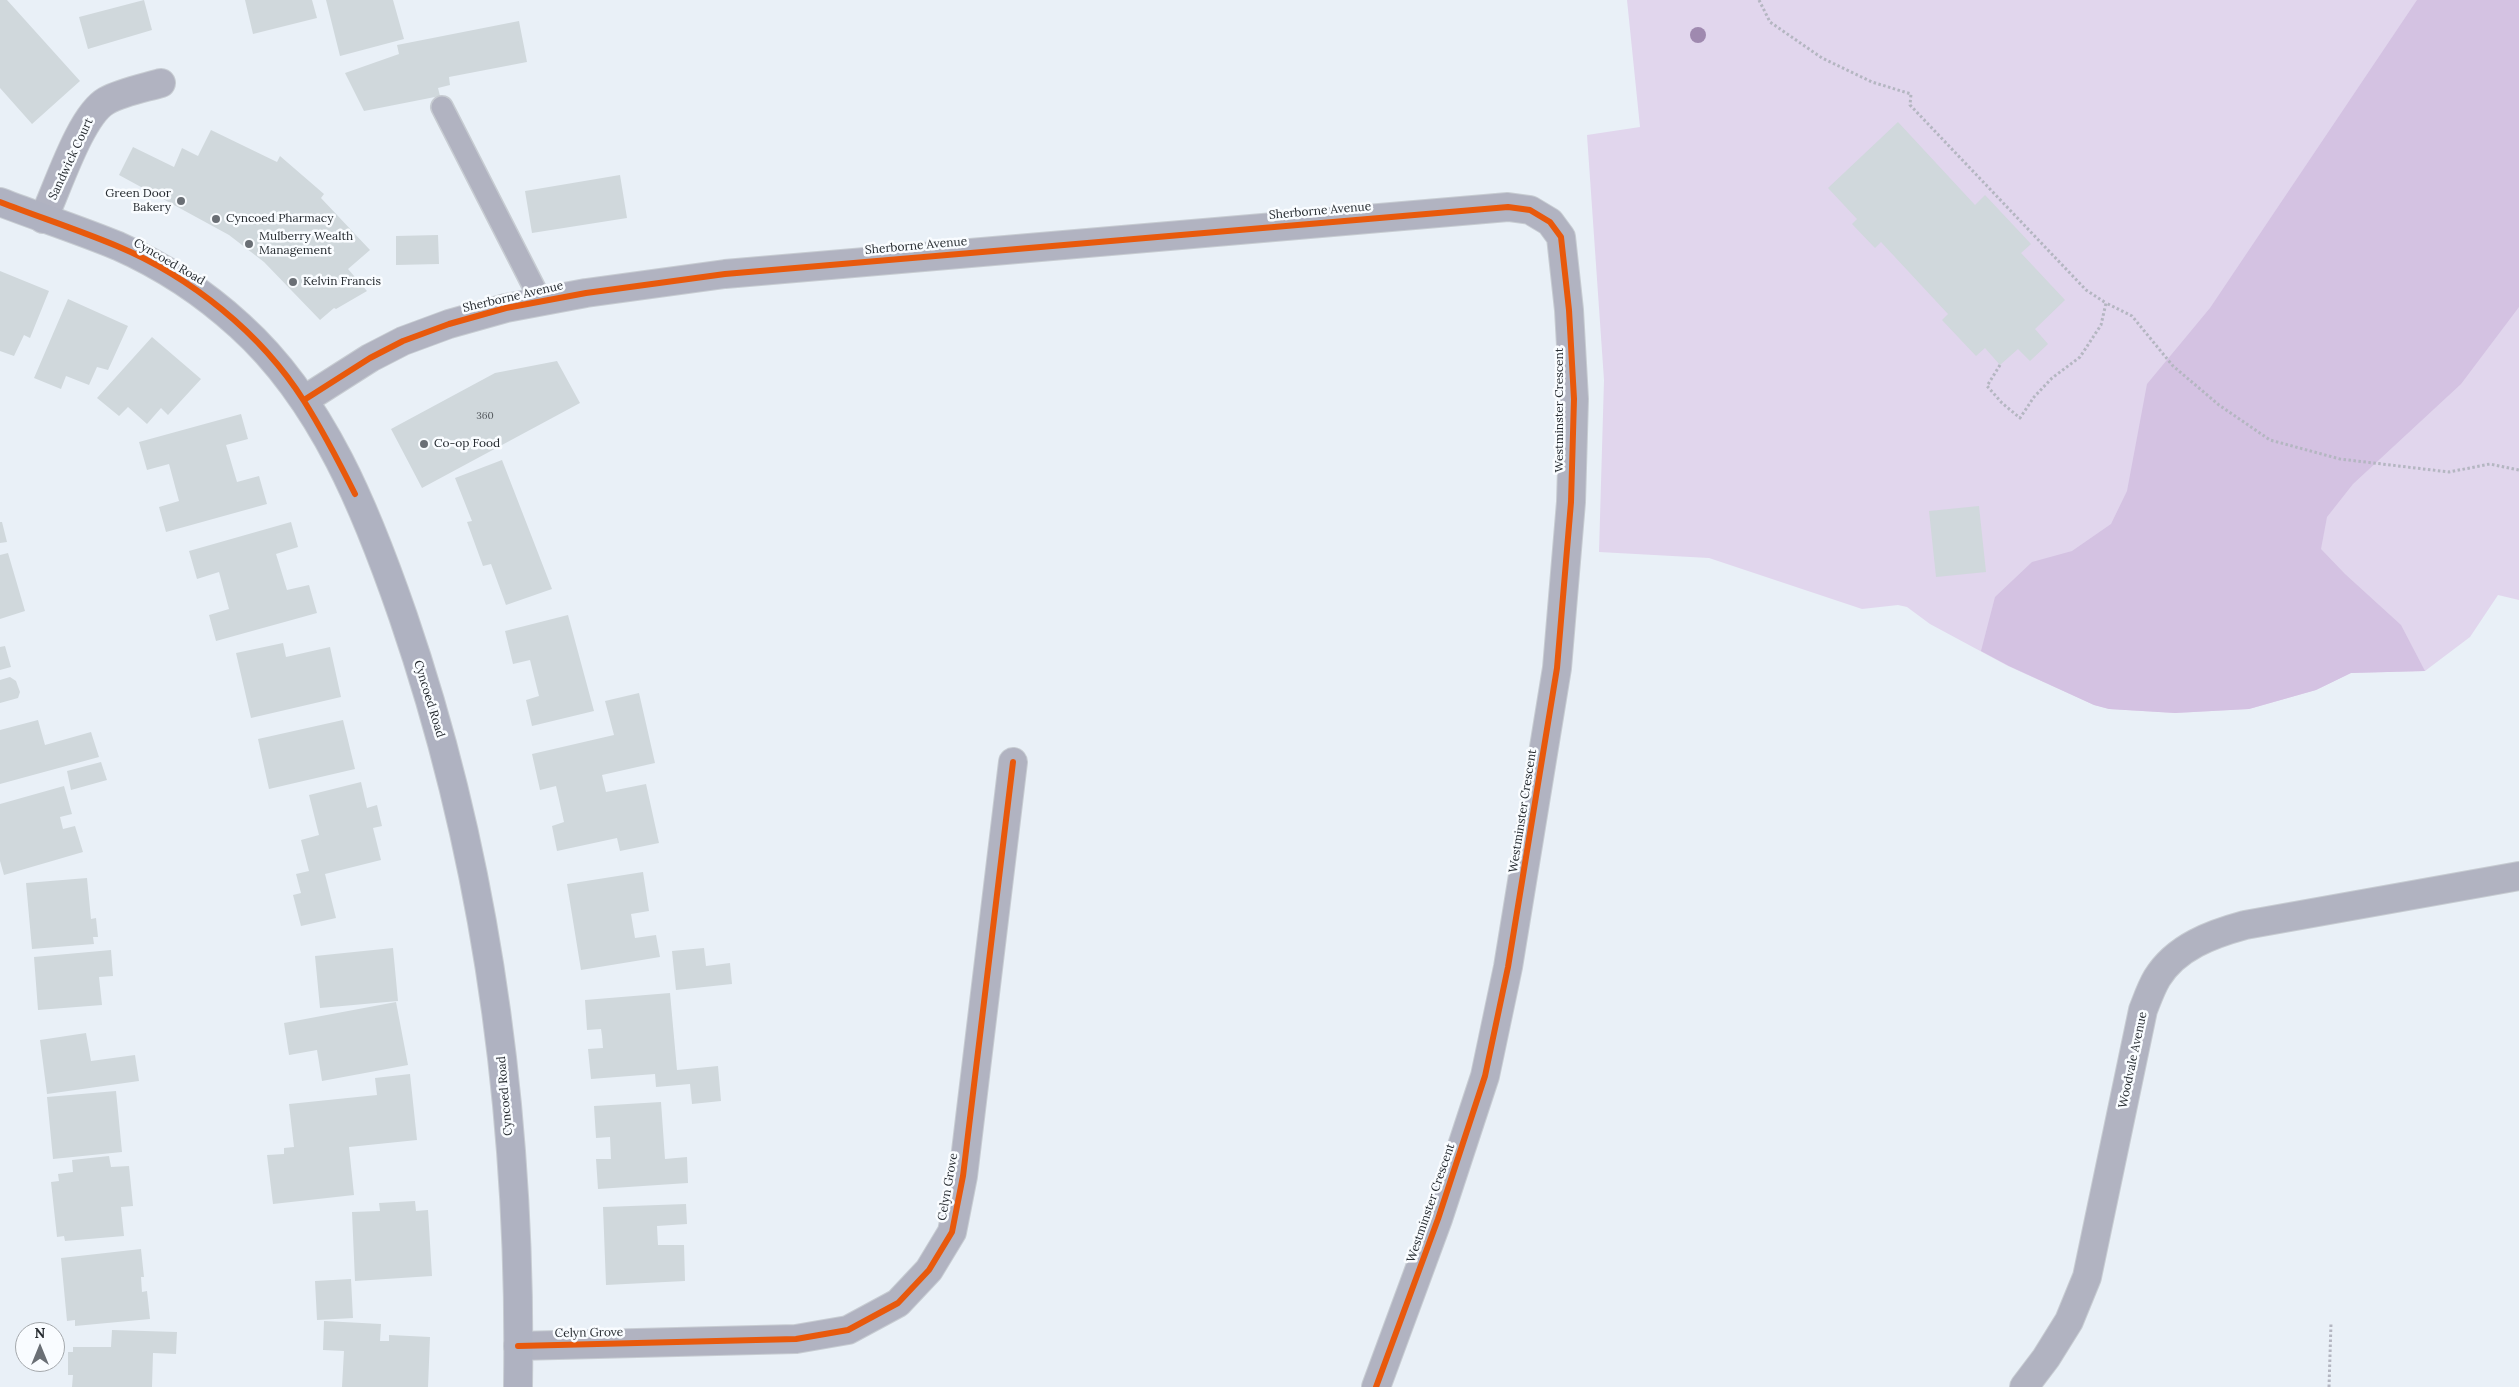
<!DOCTYPE html>
<style>
body{margin:0}
#map{position:relative;width:2519px;height:1387px;overflow:hidden;background:#e9f0f7;font-family:Lora,serif}
canvas{display:block}
.north{position:absolute;left:15px;top:1322px;width:50px;height:50px;box-sizing:border-box;background:#f9fcff;border:1px solid #a4a8ac;border-radius:50%;rotate:0deg;font-size:14px;font-weight:700;line-height:20px;text-align:center;color:#252a2f}
.north::after{content:'';display:block;margin:auto;width:18px;height:22px;background:#6a6f75;clip-path:polygon(50% 0,100% 100%,50% 72%,0 100%)}
</style>
<div id="map">
<canvas width="2519" height="1387"></canvas>
<div class="north">N</div>
</div>
<script>
const ctx = document.querySelector('canvas').getContext('2d');
ctx.lineJoin = 'round';
function paint(path, color) { ctx.fillStyle = color; ctx.fill(path, 'evenodd'); }
function trace(path, color, width, dash) { ctx.strokeStyle = color; ctx.lineWidth = width; ctx.lineCap = dash ? 'butt' : 'round'; ctx.setLineDash(dash || []); ctx.stroke(path); }
function drawText(font, color, halo, rows, align = 'center') {
  ctx.font = font + ' Lora,serif'; ctx.lineWidth = 5; ctx.setLineDash([]); ctx.textBaseline = 'middle'; ctx.strokeStyle = halo; ctx.fillStyle = color; for (const [text, x, y, turn = 0] of rows) {
    ctx.save(); ctx.translate(x, y); ctx.rotate((+turn || 0) * Math.PI / 180); ctx.textAlign = isNaN(turn) ? turn : align; if (halo) ctx.strokeText(text, 0, 0); ctx.fillText(text, 0, 0); ctx.restore();
  }
}
paint(new Path2D(`
 M1627,0H2519V600L2498,595L2470,637L2425,671L2351,673L2316,690L2249,709L2175,713L2109,709L2094,705L2008,666L1930,624L1907,607L1898,605L1862,609L1709,558L1599,552L1604,380L1587,135L1640,127Z`), '#e1d6ed');
paint(new Path2D(`
 M2417,0H2519V307L2461,384L2353,484L2327,517L2321,549L2345,574L2401,625L2425,671L2351,673L2316,690L2249,709L2175,713L2109,709L2094,705L2009,666L1981,651L1995,597L2032,562L2072,551L2111,524L2127,491L2147,384L2210,308Z`), '#d4c2e2');
paint(new Path2D(`
 M0,0H7L80,81L32,124L0,88Z
 M144,0L152,30L88,49L79,17Z
 M245,0H312L317,18L253,34Z
 M326,0H393L404,39L340,56Z
 M519,21L527,62L449,77L450,85L438,88L440,96L364,111L345,73L399,54L397,45Z
 M1898,122L1975,205L1985,195L2031,244L2021,253L2065,300L2035,329L2048,344L2030,361L2018,349L2000,365L1985,348L1976,356L1942,320L1948,314L1881,242L1875,248L1852,224L1857,219L1828,188Z
 M211,130L277,162L280,156L324,194L321,198L370,250L348,269L367,291L336,309L334,308L320,320L264,262L229,235L119,175L133,147L174,167L182,148L198,156Z
 M620,175L627,218L532,233L525,191Z
 M438,235L439,264L396,265V236Z
 M0,271L49,291L30,338L24,335L14,356L0,351Z
 M68,299L128,326L108,370L97,367L89,385L66,376L61,389L34,378Z
 M152,337L201,379L168,415L161,408L147,424L128,407L119,416L97,398Z
 M557,361L580,403L422,488L391,429L495,373Z
 M241,414L248,439L226,445L237,482L259,476L267,504L166,532L159,507L179,501L169,464L147,470L139,442Z
 M502,460L552,589L506,605L491,564L483,566L467,522L472,521L455,478Z
 M1979,506L1986,572L1936,577L1929,511Z
 M0,522H2L7,542L0,543Z
 M291,522L298,547L276,554L287,590L309,585L317,613L216,641L209,615L229,609L219,572L197,579L189,551Z
 M8,553L25,611L0,619V555Z
 M568,615L594,711L532,726L526,700L539,696L530,660L513,664L505,631Z
 M283,643L286,657L330,647L341,697L251,718L236,653Z
 M5,646L11,667L0,670V647Z
 M10,677L16,681L20,692L18,698L0,703V680Z
 M639,693L655,763L602,775L606,792L646,784L659,843L620,851L617,838L557,851L552,826L564,822L556,786L540,790L532,754L614,735L605,701Z
 M38,720L45,745L91,732L99,757L0,784V730Z
 M343,720L355,769L269,789L258,739Z
 M101,762L107,780L71,790L67,771Z
 M361,782L367,808L377,805L382,826L373,828L381,860L325,874L336,918L301,926L293,895L301,893L296,874L309,871L301,840L319,835L309,795Z
 M64,786L72,814L60,817L63,829L75,826L83,852L4,875L0,861V804Z
 M643,872L649,911L631,914L635,938L656,935L660,957L581,970L567,884Z
 M87,878L91,919L96,918L98,937H93L94,944L32,949L26,883Z
 M393,948L398,1001L320,1008L315,956Z
 M704,948L706,966L730,963L732,984L676,990L672,951Z
 M111,950L113,976L99,977L102,1005L38,1010L34,957Z
 M670,993L677,1070L718,1066L721,1101L692,1104L690,1084L656,1087L655,1074L591,1079L588,1049L603,1048L602,1036L601,1029L587,1030L585,1000Z
 M396,1002L408,1065L322,1081L317,1050L289,1055L284,1023Z
 M86,1033L91,1061L135,1055L139,1081L47,1094L40,1040Z
 M410,1074L417,1140L349,1147L354,1195L273,1204L267,1155L284,1154V1148L294,1147L289,1104L377,1095L375,1078Z
 M116,1091L122,1152L53,1159L47,1097Z
 M661,1102L665,1159L687,1157L688,1183L598,1189L596,1159H611L610,1137L596,1138L594,1106Z
 M109,1156L111,1167L129,1166L133,1206L121,1207L124,1236L65,1241L64,1236L57,1237L51,1182L59,1181L58,1174L73,1172L72,1160Z
 M415,1201L416,1211L428,1210L432,1276L355,1281L352,1212L380,1211L379,1203Z
 M686,1204L687,1224L657,1226L658,1245H684L685,1281L606,1285L603,1207Z
 M141,1249L144,1277H141L142,1292L147,1291L150,1319L75,1326V1320L67,1321L61,1258Z
 M351,1279L353,1318L317,1320L315,1281Z
 M324,1321L381,1324L380,1341H389V1335L430,1337L428,1387H342L344,1351L323,1350Z
 M112,1330L177,1332L176,1354L153,1353L152,1387H72L73,1375H68V1352H73V1347H111Z`), '#d0d8dc');
const lane = new Path2D(`
 M442,107L541,301`);
const street = new Path2D(`
 M43,219C57,190 80,116 106,101C122,92 144,88 161,83
 M304,400L370,358L403,341L449,324L506,308L586,293L725,274L1508,207L1530,210L1550,222L1561,237L1569,310L1574,399L1571,502L1557,668L1508,967L1485,1076L1438,1219L1376,1387
 M518,1346L796,1339L848,1330L898,1303L929,1270L952,1232L963,1176L1013,762
 M2024,1387L2046,1358L2069,1321L2087,1277L2143,1010C2147,1000 2151,988 2157,978C2176,947 2212,934 2245,925L2519,876`);
const secondary = new Path2D(`
 M0,202C39,217 79,230 118,246C163,266 204,293 240,326C323,401 367,512 403,616C488,864 522,1126 518,1387`);
trace(lane, '#c7ccd2', 24);
trace(street, '#c7ccd2', 30);
trace(secondary, '#c7ccd2', 30);
trace(new Path2D(`
 M1759,0L1770,22L1822,58L1872,82L1911,94L1910,105L2086,290L2106,303
 M2000,365L1987,386L2002,403L2020,418L2034,397L2052,378L2080,357L2101,325L2106,303L2132,316L2173,366L2219,405L2270,440L2340,459L2449,472L2490,464L2519,470
 M2329,1387L2331,1323`), '#b4b6c1', 3, [2.5, 2.5]);
trace(lane, '#b1b3c1', 21);
trace(street, '#b1b3c1', 28);
trace(secondary, '#afb2c1', 28);
trace(new Path2D(`
 M0,202C39,217 79,230 117,246C191,277 261,333 304,401C323,431 339,462 355,494
 M304,400L370,358L403,341L449,324L506,308L586,293L725,274L1508,207L1530,210L1550,222L1561,237L1569,310L1574,399L1571,502L1557,668L1508,967L1485,1076L1438,1219L1376,1387
 M518,1346L796,1339L848,1330L898,1303L929,1270L952,1232L963,1176L1013,762`), '#e8590c', 6);
ctx.fillStyle = '#9f89af';
for (const [x, y] of [
 [1698,35]
]) { ctx.beginPath(); ctx.arc(x, y, 8, 0, 2 * Math.PI); ctx.fill(); }
for (const [x, y, r, color] of [
 [181,201,5,"#6a6f75"],
 [216,219,5,"#6a6f75"],
 [249,244,5,"#6a6f75"],
 [293,282,5,"#6a6f75"],
 [424,444,5,"#6a6f75"]
]) { const dot = new Path2D(); dot.arc(x, y, r, 0, 2 * Math.PI); ctx.fillStyle = color; ctx.fill(dot); trace(dot, '#f9fcff', 2); }
drawText('10px', '#52575c', null, [
 ["360",485,416]
]);
drawText('12px', '#252a2f', '#f9fcff', [
 ["Sandwick Court",71,159,-65],
 ["Sherborne Avenue",1320,211,-5],
 ["Sherborne Avenue",916,246,-5],
 ["Cyncoed Road",169,262,30],
 ["Sherborne Avenue",513,297,-13],
 ["Westminster Crescent",1560,410,-90],
 ["Cyncoed Road",429,699,73],
 ["Westminster Crescent",1523,811,-81],
 ["Woodvale Avenue",2133,1060,-78],
 ["Cyncoed Road",505,1096,-95],
 ["Celyn Grove",948,1187,-80],
 ["Westminster Crescent",1431,1203,-71],
 ["Celyn Grove",589,1333,-1]
]);
drawText('12px', '#252a2f', '#f9fcff', [
 ["Green Door",171,194,"right"],
 ["Bakery",171,208,"right"],
 ["Cyncoed Pharmacy",226,219],
 ["Mulberry Wealth",259,237],
 ["Management",259,251],
 ["Kelvin Francis",303,282],
 ["Co-op Food",434,444]
], 'left');
</script>
